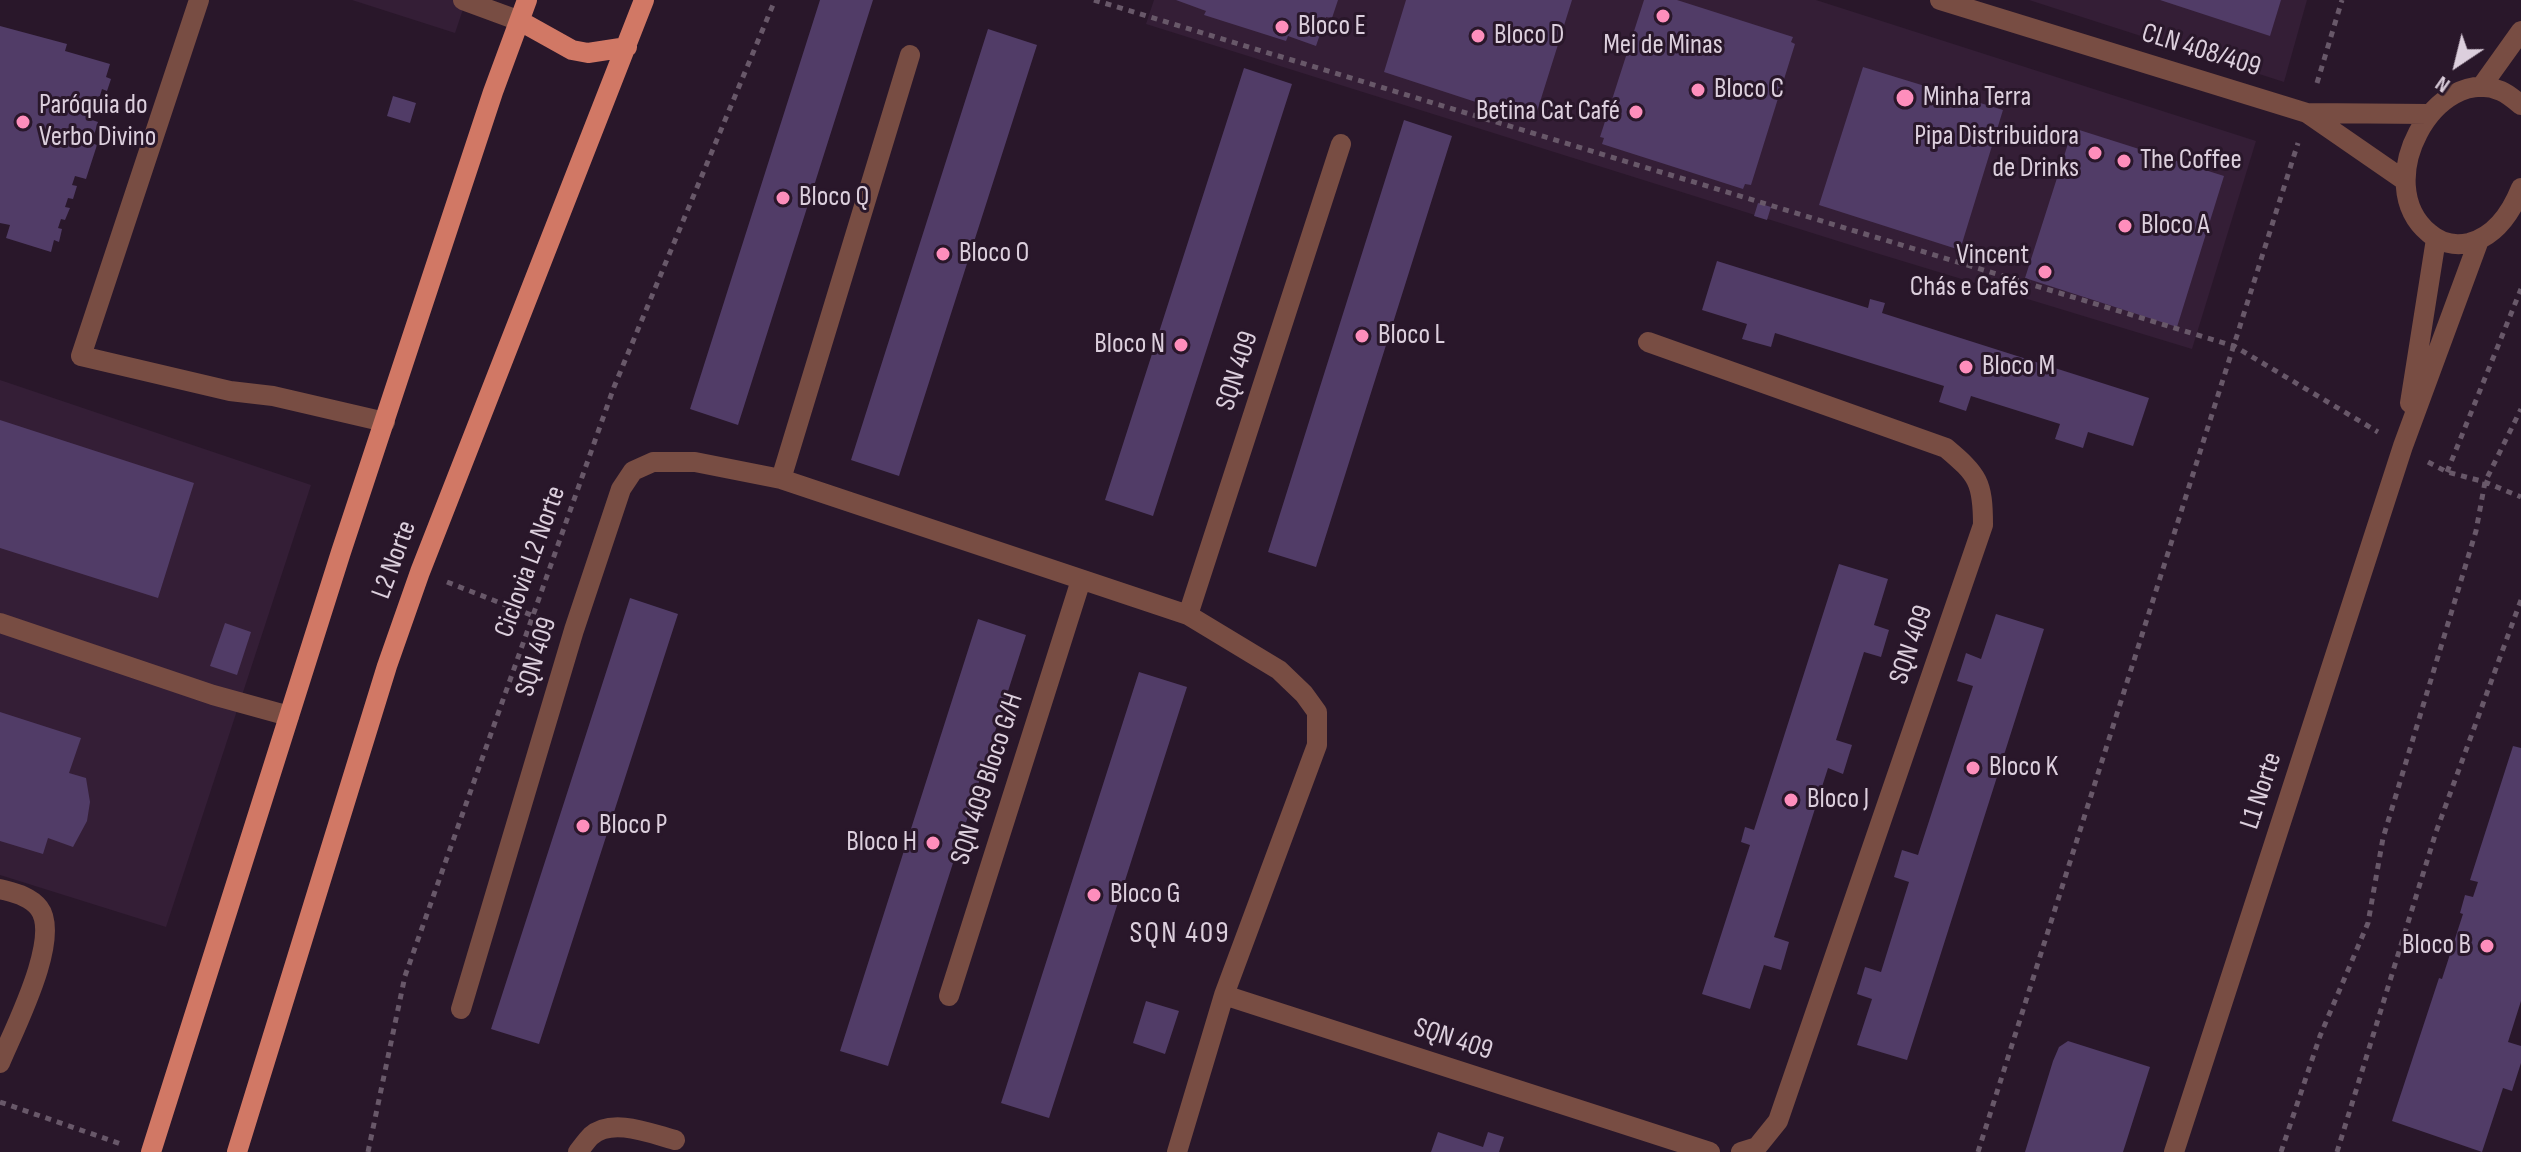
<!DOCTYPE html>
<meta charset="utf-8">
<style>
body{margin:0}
#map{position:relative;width:2521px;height:1152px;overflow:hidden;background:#29172a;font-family:"Sofia Sans Condensed",sans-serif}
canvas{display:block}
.north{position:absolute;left:2417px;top:24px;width:80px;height:80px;-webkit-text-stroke:6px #29172a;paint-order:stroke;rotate:215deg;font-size:22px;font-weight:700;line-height:32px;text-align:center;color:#dccfdd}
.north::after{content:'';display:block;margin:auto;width:28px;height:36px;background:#dccfdd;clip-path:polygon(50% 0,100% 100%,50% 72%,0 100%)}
</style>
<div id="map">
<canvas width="2521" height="1152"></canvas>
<div class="north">N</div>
</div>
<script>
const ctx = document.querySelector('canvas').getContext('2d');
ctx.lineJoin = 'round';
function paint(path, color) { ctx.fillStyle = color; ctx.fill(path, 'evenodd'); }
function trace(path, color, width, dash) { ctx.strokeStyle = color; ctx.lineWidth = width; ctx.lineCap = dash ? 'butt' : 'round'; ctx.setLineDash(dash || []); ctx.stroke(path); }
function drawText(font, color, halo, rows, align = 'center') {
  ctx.font = font + ' "Sofia Sans Condensed",sans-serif'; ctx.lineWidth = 6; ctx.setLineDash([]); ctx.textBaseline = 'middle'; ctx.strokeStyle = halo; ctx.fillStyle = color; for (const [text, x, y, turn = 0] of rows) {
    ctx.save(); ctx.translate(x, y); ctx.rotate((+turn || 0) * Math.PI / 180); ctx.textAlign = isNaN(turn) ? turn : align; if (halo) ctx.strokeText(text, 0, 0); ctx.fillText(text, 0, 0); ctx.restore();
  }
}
paint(new Path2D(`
 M352,0H466L455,33Z
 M1154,0H1816L2256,141L2192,349L1876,253L1146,24Z
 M2029,0H2307L2284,82Z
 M0,380L311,485L166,927L0,875Z`), '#341e36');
paint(new Path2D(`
 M820,0H873L738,425L690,409Z
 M1176,0H1338L1332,18L1326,17L1316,46L1288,36L1286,41L1204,15L1206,11Z
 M1406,0H1572L1534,121L1384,72Z
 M1644,0H1677L1793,37L1791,42L1795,44L1751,185L1745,184L1743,189L1602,144L1604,138L1600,137Z
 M2160,0H2281L2270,36Z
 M0,26L67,44L65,51L110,64L106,77L111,79L107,91L102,89L99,99L104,100L100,113L95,111L92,120L98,122L94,135L88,133L85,141L97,145L86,179L75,176L72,185L77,186L73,199L68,198L65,207L70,208L65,220L61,219L58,228L62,229L59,242L54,240L51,252L6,238L10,225L0,223Z
 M988,29L1037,45L899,476L851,460Z
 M1863,67L2003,110L1960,250L1819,205Z
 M1244,68L1292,84L1153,516L1105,500Z
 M393,96L416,103L410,123L387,116Z
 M1404,120L1452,136L1316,567L1268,552Z
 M2073,128L2224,176L2177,327L2025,278Z
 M1758,203L1771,207L1767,220L1754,216Z
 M1717,261L1868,308L1870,299L1885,303L1882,313L2149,398L2133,446L2088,432L2083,448L2055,439L2060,424L1971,396L1966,411L1939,402L1944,386L1775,333L1771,347L1742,339L1747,324L1702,310Z
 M0,420L194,483L158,598L0,548Z
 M1839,564L1888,579L1874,625L1889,630L1881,657L1864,652L1836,740L1852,745L1843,774L1828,768L1774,937L1789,942L1781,970L1764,965L1750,1009L1702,994L1750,845L1741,842L1745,827L1754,830Z
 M630,598L678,614L539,1044L491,1029Z
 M1996,614L2044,629L1907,1060L1857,1045L1872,999L1857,994L1865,967L1881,972L1909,882L1894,877L1902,850L1918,855L1973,686L1957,681L1966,653L1981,659Z
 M978,619L1026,635L888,1066L840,1051Z
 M225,623L251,632L237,675L210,666Z
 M1139,672L1187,687L1049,1118L1001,1103Z
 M0,712L81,738L69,773L86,778L90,802L87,821L73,847L48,838L43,854L0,841Z
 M2513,746L2521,748V1001L2508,1042L2521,1046V1063L2512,1091L2503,1088L2482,1152L2392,1121L2439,978L2442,979L2463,914L2460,913L2465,895L2473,897L2478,882L2470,880Z
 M1146,1001L1179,1011L1165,1054L1133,1043Z
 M2068,1041L2150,1067L2123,1152H2025L2053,1061L2059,1047Z
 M1438,1132L1483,1147L1488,1132L1504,1137L1499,1152H1431Z`), '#513c67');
trace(new Path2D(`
 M1094,0L2234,346L2378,432
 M2317,83L2342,0
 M2428,462L2447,472L2485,482L2521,497
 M2447,472L2521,289
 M447,582L549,622
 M0,1102L124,1145
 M368,1152L405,976L614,387L775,0
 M1978,1152L2298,143
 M2281,1152L2320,1036L2368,923L2383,838L2476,531L2485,482L2521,409
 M2337,1152L2436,832L2521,600`), '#685869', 5, [6, 6]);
trace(new Path2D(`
 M199,0L81,356L230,391L273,396L385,422
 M463,0L520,21
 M1940,0L2307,113L2428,114
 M2481,87L2521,31
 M2521,105C2515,100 2508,94 2501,91C2436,63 2369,183 2429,233C2440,243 2455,246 2469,243C2496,236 2511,213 2521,188
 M2307,113L2404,180
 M1648,342L1946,448C1978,475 1983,482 1983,525L1778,1121L1757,1147L1741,1152
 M2410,403L2436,239
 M781,479L910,55
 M1188,615L1341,144
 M0,623L213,695L289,716
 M0,889C14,893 30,896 39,908C62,938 13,1031 0,1063
 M1224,995L1710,1152
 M949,996L1081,580
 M461,1009L574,630L621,489L633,471L653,462H695L781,479L1188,615L1279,670L1304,694L1317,712V745L1224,995L1177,1152
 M578,1152C582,1147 586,1141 591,1136C612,1117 652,1134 675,1140
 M2174,1152L2403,446L2479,240`), '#784d43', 20);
trace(new Path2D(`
 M520,21L572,50L588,53L627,47
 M151,1152L341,552L493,92L527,0
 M237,1152L387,666L420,572L644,0`), '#d17865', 20);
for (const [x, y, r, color] of [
 [1663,16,8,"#fe8ebc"],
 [1282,27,8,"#fe8ebc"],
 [1478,36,8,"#fe8ebc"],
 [1698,90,8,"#fe8ebc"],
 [1905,98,10,"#fe8ebc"],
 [1636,112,8,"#fe8ebc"],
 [23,122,8,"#fe8ebc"],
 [2095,153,8,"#fe8ebc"],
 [2124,161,8,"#fe8ebc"],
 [783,198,8,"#fe8ebc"],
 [2125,226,8,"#fe8ebc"],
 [943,254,8,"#fe8ebc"],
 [2045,272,8,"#fe8ebc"],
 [1362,336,8,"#fe8ebc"],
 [1181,345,8,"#fe8ebc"],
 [1966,367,8,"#fe8ebc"],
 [1973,768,8,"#fe8ebc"],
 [1791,800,8,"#fe8ebc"],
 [583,826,8,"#fe8ebc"],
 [933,843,8,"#fe8ebc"],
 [1094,895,8,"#fe8ebc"],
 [2487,946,8,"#fe8ebc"]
]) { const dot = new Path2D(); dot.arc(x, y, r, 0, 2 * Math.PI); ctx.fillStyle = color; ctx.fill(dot); trace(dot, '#29172a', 3); }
drawText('28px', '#dccfdd', '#29172a', [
 ["Bloco E",1298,27],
 ["Bloco D",1494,36],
 ["Mei de Minas",1663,46,"center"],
 ["Bloco C",1714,90],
 ["Minha Terra",1923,98],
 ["Paróquia do",39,106],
 ["Verbo Divino",39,138],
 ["Betina Cat Café",1620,112,"right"],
 ["Pipa Distribuidora",2079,137,"right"],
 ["de Drinks",2079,169,"right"],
 ["The Coffee",2140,161],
 ["Bloco Q",799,198],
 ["Bloco A",2141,226],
 ["Bloco O",959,254],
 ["Vincent",2029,256,"right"],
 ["Chás e Cafés",2029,288,"right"],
 ["Bloco L",1378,336],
 ["Bloco N",1165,345,"right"],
 ["Bloco M",1982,367],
 ["Bloco K",1989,768],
 ["Bloco J",1807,800],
 ["Bloco P",599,826],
 ["Bloco H",917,843,"right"],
 ["Bloco G",1110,895],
 ["Bloco B",2471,946,"right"]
], 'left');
drawText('28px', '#dccfdd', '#29172a', [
 ["CLN 408/409",2201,51,17],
 ["SQN 409",1238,371,-72],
 ["L2 Norte",395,560,-70],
 ["Ciclovia L2 Norte",531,562,-70],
 ["SQN 409",1912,645,-71],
 ["SQN 409",537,657,-73],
 ["SQN 409 Bloco G/H",988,779,-72],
 ["L1 Norte",2262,791,-72],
 ["SQN 409",1453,1040,18]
]);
ctx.letterSpacing = '2px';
drawText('30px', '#dccfdd', '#29172a', [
 ["SQN 409",1180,934]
]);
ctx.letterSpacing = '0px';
</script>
